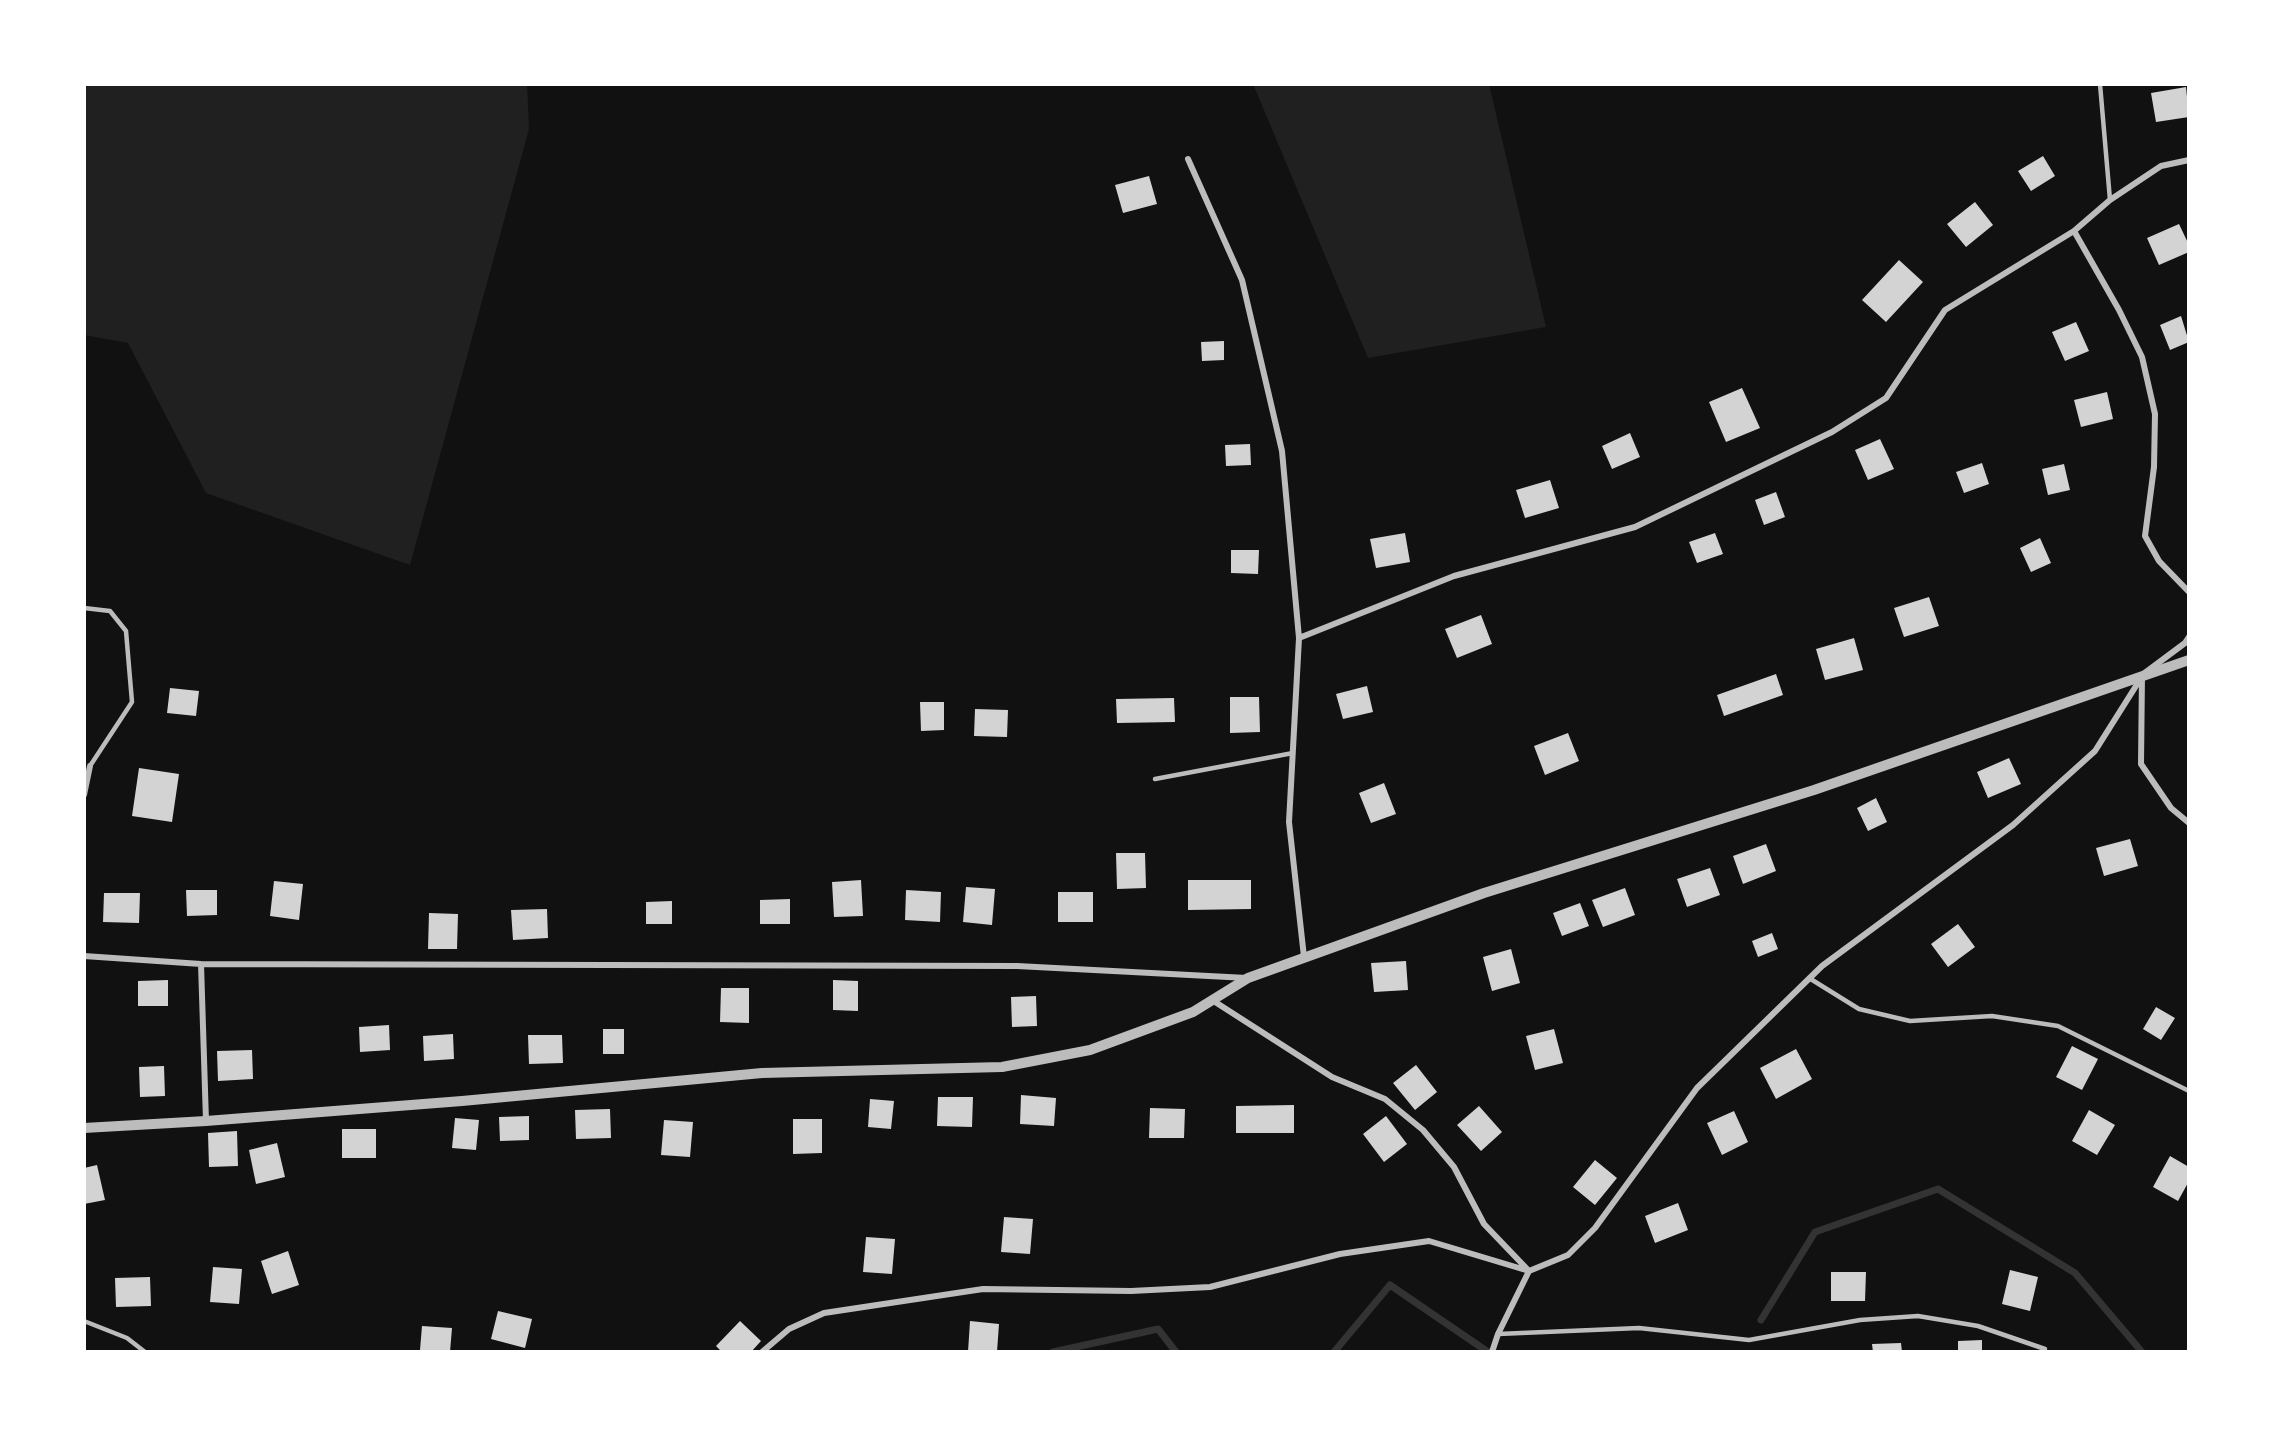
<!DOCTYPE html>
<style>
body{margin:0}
#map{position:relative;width:2273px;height:1436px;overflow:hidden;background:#111;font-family:Rubik,sans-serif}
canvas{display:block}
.frame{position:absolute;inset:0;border:86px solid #fff;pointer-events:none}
</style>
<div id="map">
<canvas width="2273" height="1436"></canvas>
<div class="frame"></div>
</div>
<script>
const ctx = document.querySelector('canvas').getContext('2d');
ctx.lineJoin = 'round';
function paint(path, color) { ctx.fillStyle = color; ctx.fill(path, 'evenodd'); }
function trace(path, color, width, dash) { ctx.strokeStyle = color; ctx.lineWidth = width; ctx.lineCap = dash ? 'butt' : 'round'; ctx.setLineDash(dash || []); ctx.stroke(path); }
paint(new Path2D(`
 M84,84H527L529,129L410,565L206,493L128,343L84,335Z
 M1253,84H1489L1546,327L1368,358Z`), '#202020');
trace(new Path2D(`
 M1761,1320L1815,1232L1938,1189L2075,1273L2142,1352
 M1053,1352L1158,1329L1176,1352
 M1334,1352L1390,1285L1488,1352`), '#333', 7);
paint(new Path2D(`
 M2186,87L2189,117L2156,122L2151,93Z
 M2043,156L2055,176L2031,191L2018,171Z
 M1149,176L1157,204L1123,213L1115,185Z
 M1975,202L1993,225L1966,247L1947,224Z
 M2179,224L2189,245V252L2159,265L2147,238Z
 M1899,260L1923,282L1886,322L1862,300Z
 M2181,316L2189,342L2170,350L2160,325Z
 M2076,322L2089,351L2065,361L2052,332Z
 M1224,341V360L1202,361L1201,342Z
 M1742,388L1760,428L1726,442L1709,402Z
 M2107,392L2113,419L2081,427L2074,400Z
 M1630,433L1640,457L1612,469L1602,446Z
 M1880,439L1894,469L1868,480L1855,450Z
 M1250,444L1251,465L1226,466L1225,445Z
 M1982,463L1989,484L1964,493L1956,472Z
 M2064,464L2070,490L2048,495L2042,469Z
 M1550,480L1559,508L1525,518L1516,490Z
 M1776,492L1785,517L1764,525L1755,500Z
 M1405,533L1410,562L1376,568L1370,539Z
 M1715,533L1723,554L1697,563L1689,542Z
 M2040,538L2051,563L2031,572L2020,548Z
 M1231,550H1259L1258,574L1231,573Z
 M1929,597L1939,626L1904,637L1894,608Z
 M1481,615L1492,644L1457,658L1445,629Z
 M1854,638L1863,670L1825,680L1816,649Z
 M1776,674L1783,695L1724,716L1717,695Z
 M1367,686L1373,712L1343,719L1336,694Z
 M170,688L199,691L196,716L167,713Z
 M1230,697H1259L1260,732L1230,733Z
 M1174,698L1175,722L1117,723L1116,699Z
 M920,702H944V730L921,731Z
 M975,709L1008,710L1007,737L974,736Z
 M1568,733L1579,761L1545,775L1534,746Z
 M2009,758L2021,784L1988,798L1977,772Z
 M139,768L179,774L172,822L132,816Z
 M1384,783L1396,814L1371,823L1359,793Z
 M1876,798L1887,822L1868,831L1857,808Z
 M2130,839L2138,866L2104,876L2096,848Z
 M1766,844L1776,871L1743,884L1733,856Z
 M1116,853H1145L1146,888L1117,889Z
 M1710,868L1720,895L1687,907L1677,879Z
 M861,880L863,916L834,917L832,882Z
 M1188,880H1251V909L1188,910Z
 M274,881L303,884L299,920L270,916Z
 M966,887L995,889L992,925L963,922Z
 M1625,888L1635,915L1603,927L1592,900Z
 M186,890H217V915L187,916Z
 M906,890L941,892L940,922L905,920Z
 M1058,892H1093V922H1058Z
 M104,893H140L139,923L103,922Z
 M790,899V924H760V900Z
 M672,901V924H646V902Z
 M1580,903L1589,926L1562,936L1553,913Z
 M547,909L548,938L513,940L511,910Z
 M429,913L458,914L457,949H428Z
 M1958,924L1975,947L1948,967L1931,944Z
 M1772,933L1778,949L1758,957L1752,941Z
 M1511,949L1520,983L1492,991L1483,957Z
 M1406,961L1408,990L1374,992L1371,963Z
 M168,980V1006H138V981Z
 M833,980L858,981V1011L833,1010Z
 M721,988H749V1023L720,1022Z
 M1036,996L1037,1026L1012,1027L1011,997Z
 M2156,1007L2175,1018L2161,1040L2143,1029Z
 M389,1025L390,1050L360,1052L359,1027Z
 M603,1029H624V1054H603Z
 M1554,1029L1563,1063L1535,1070L1526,1036Z
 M453,1034L454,1059L424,1061L423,1036Z
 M528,1035H562L563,1063L529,1064Z
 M2072,1046L2098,1059L2082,1090L2056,1077Z
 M1796,1049L1812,1079L1776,1099L1760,1068Z
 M252,1050L253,1079L218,1081L217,1051Z
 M1416,1065L1437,1092L1415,1110L1393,1083Z
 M164,1066L165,1096L140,1097L139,1067Z
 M1021,1095L1056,1098L1054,1126L1020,1124Z
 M938,1097H973L972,1127L937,1126Z
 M870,1099L894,1101L891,1129L868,1127Z
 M1294,1105V1133H1236V1106Z
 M1479,1106L1502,1132L1481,1151L1457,1125Z
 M1150,1108L1185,1109L1184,1138H1149Z
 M610,1109L611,1138L576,1139L575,1110Z
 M2089,1110L2115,1125L2097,1155L2072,1141Z
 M1734,1111L1748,1142L1722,1155L1707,1123Z
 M529,1116V1140L500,1141L499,1117Z
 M1386,1116L1407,1144L1384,1162L1363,1134Z
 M455,1118L479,1120L476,1150L452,1148Z
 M793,1119H822V1153L793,1154Z
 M664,1120L693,1122L690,1157L661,1155Z
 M342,1129H376V1158H342Z
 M237,1131L238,1166L209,1167L208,1133Z
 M277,1143L285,1177L256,1184L249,1150Z
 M2170,1156L2189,1167V1181L2178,1201L2153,1187Z
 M1595,1160L1617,1178L1595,1205L1573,1187Z
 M97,1165L105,1200L84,1204V1168Z
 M1678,1203L1688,1230L1655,1243L1645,1216Z
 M1004,1217L1033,1219L1030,1254L1001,1252Z
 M866,1237L895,1239L892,1274L863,1272Z
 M288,1251L299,1285L272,1294L261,1261Z
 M213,1267L242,1269L239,1304L210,1302Z
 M2010,1270L2038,1277L2030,1311L2002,1304Z
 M1831,1272H1866L1865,1301H1831Z
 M150,1277L151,1306L116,1307L115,1278Z
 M498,1311L532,1319L525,1348L491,1339Z
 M740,1321L761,1341L751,1352H722L716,1346Z
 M970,1321L999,1324L997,1352H968Z
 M422,1326L452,1328L450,1352L420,1350Z
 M1982,1340V1352H1958V1341Z
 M1901,1343L1902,1352H1873L1872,1344Z`), '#d3d3d3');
trace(new Path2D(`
 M2100,84L2110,200
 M84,608L110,611L126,631L132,702L90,766
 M1155,779L1293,753
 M1809,978L1859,1009L1910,1021L1992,1016L2058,1026L2189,1091
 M84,1321L127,1338L145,1352
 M1498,1334L1639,1328L1749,1340L1860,1320L1918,1316L1978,1326L2045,1349`), '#bcbcbc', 4.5);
trace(new Path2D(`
 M1188,159L1242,280L1282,451L1299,638L1289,822L1304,957
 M2074,231L2119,310L2142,357L2155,414L2154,467L2145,536L2159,561L2189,592
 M2189,637L2185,643L2142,675L2141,764L2171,808L2189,823
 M1299,638L1454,576L1635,527L1832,432L1886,398L1945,310L2074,231L2110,200L2161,166L2189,160
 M84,795L90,766
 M84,956L201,964L1017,966L1247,978
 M201,964L206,1121
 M1212,1000L1332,1077L1385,1099L1423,1130L1454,1167L1484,1224L1529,1271L1498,1334L1492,1352
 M762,1352L789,1329L824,1313L983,1289L1131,1291L1210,1287L1340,1254L1429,1241L1529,1271L1568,1255L1595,1228L1697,1088L1822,966L2013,825L2095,751L2141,678`), '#bcbcbc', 6);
trace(new Path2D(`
 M84,1128L206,1121L462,1101L762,1073L1002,1067L1090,1050L1193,1012L1248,978L1484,893L1814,790L2189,660`), '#bcbcbc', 10);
</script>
